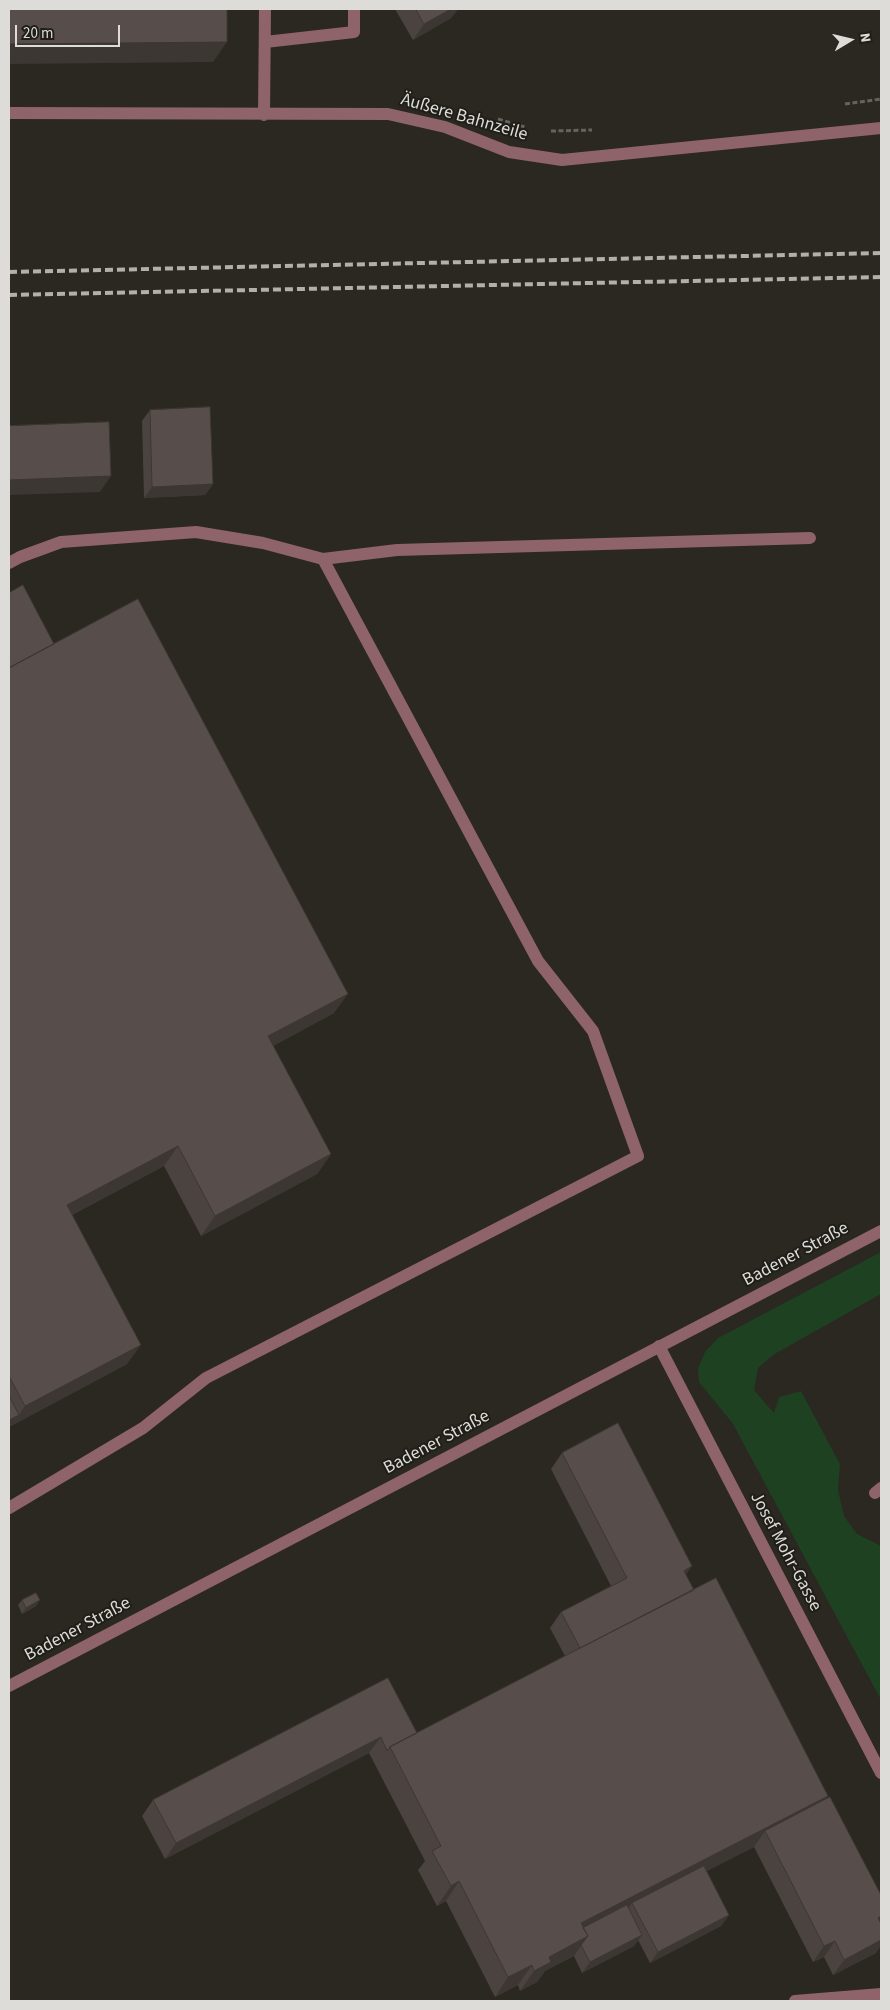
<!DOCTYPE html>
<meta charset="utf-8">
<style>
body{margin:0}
#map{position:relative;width:890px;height:2010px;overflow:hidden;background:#2a2821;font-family:"Source Sans 3",sans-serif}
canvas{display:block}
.frame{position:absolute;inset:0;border:10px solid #dedcd8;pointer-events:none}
.north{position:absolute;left:825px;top:15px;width:50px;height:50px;-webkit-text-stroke:4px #201e18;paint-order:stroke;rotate:81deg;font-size:14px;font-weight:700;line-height:20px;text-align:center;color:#dedcd8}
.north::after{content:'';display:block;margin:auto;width:18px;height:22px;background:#dedcd8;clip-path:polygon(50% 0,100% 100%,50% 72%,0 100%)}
.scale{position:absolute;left:15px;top:25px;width:105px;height:22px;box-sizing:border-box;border:2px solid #dedcd8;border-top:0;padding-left:6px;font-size:15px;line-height:18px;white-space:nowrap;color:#dedcd8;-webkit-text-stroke:4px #201e18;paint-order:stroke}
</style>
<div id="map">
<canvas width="890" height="2010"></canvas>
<div class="frame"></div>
<div class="north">N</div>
<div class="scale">20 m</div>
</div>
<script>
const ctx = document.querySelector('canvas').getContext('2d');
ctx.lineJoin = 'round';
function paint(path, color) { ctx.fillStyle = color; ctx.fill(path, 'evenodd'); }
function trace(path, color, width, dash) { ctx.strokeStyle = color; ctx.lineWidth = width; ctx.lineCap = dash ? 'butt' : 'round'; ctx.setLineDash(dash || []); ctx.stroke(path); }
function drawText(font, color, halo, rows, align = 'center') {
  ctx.font = font + ' "Source Sans 3",sans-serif'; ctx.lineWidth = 4; ctx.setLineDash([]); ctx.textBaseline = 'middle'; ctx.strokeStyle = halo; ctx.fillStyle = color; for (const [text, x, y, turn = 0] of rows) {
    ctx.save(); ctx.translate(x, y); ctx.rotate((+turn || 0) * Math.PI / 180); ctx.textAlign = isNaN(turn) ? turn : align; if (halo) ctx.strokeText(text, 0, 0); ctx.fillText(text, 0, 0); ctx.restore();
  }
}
paint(new Path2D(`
 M881,1252V1294L773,1355L758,1368L754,1390L774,1413L779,1397L801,1391L840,1464L838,1490L844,1516L857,1534L881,1546V1700L733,1424L699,1382L698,1368L705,1352L718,1338Z`), '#1d4121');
trace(new Path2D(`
 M845,104L881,99
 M498,119L525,127
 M551,131L592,130`), '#65635d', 3, [5, 2.5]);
trace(new Path2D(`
 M265,42L354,32V9
 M9,113L388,114L445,127L509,152L562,160L881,128
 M264,115L265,9
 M323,559L397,550L810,538
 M9,563L20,557L61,542L196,532L263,543L323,559L538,961L593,1031L638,1156L206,1378L143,1428L9,1508
 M659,1346L881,1773
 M875,1493L881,1488
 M9,1686L881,1231
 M795,2001L881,1994`), '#8f636a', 12);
trace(new Path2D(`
 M9,272L881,253
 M9,295L881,277`), '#b2b0ab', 4, [8, 4]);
paint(new Path2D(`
 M395,9H458L451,18L413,40Z
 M150,410L213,484L205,495L144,498L142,421Z
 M9,593L54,644L334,1013L273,1046L331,1154L317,1174L201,1236L164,1166L72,1215L127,1364L9,1427Z
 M562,1453L686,1575L694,1590L828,1796L826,1799L876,1953L833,1975L824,1957L813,1962L754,1847L706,1871L729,1915L721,1926L650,1963L638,1940L634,1946L582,1973L574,1956L545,1971L537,1982L520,1991L518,1985L495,1997L446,1901L437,1906L418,1870L425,1861L369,1753L165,1859L142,1816L153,1800L388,1678L417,1733L565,1656L550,1628L561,1612L611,1586L551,1469Z
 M22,1600L36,1606L22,1614L18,1605Z`), '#4b4340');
paint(new Path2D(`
 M451,9H458L451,18L413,40L424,24Z
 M227,42L213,62L9,64V44Z
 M111,476L100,492L9,495V480Z
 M213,484L205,495L144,498L152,487Z
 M348,994L334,1013L254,1056L268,1036Z
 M178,1146L164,1166L53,1225L67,1205Z
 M331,1154L317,1174L201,1236L215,1216Z
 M141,1345L127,1364L9,1427V1420L19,1415L25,1406Z
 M692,1566L681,1582L684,1571Z
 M40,1600L36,1606L22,1614L26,1608Z
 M381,1737L369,1753L165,1859L176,1843Z
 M828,1796L814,1815L765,1831L754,1847L635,1908L632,1903L625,1913L578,1938L581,1923Z
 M459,1881L446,1901L437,1906L451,1886Z
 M729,1915L721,1926L650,1963L658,1952Z
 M881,1916V1925L878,1918Z
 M642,1935L634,1946L582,1973L590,1962Z
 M588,1936L574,1956L545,1971L537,1982L520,1991L534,1971L549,1957Z
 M881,1940V1946L876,1953L833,1975L844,1960Z
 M835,1941L824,1957L813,1962L824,1946Z
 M532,1965L518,1985L495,1997L508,1977Z`), '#3d3734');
const building = new Path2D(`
 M9,9H227V42L9,44Z
 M416,9H451L424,24Z
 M210,407L213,484L152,487L150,410Z
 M109,422L111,476L9,480V426Z
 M23,585L54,644L9,668V593Z
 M138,599L348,994L268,1036L331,1154L215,1216L178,1146L67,1205L141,1345L25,1406L9,1376V668Z
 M9,1396L19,1415L9,1420Z
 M618,1423L692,1566L684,1571L694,1590L580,1648L561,1612L627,1578L562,1453Z
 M716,1578L828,1796L581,1923L588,1936L549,1957L551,1962L534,1971L532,1965L508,1977L459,1881L451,1886L432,1851L441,1846L390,1747Z
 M36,1593L40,1600L26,1608L22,1600Z
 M388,1678L417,1733L390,1747L387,1751L381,1737L176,1843L153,1800Z
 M830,1797L881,1895V1916L878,1918L881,1924V1940L844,1960L835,1941L824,1946L765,1831Z
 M704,1866L729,1915L658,1952L632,1903Z
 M627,1905L642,1935L590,1962L581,1945L588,1936L583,1928Z`);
paint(building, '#574e4b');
trace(building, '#3d3734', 1);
drawText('18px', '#dedcd8', '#201e18', [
 ["Äußere Bahnzeile",464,118,16],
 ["Badener Straße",796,1255,-28],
 ["Badener Straße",437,1443,-28],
 ["Josef Mohr-Gasse",785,1552,62],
 ["Badener Straße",78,1630,-28]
]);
</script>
